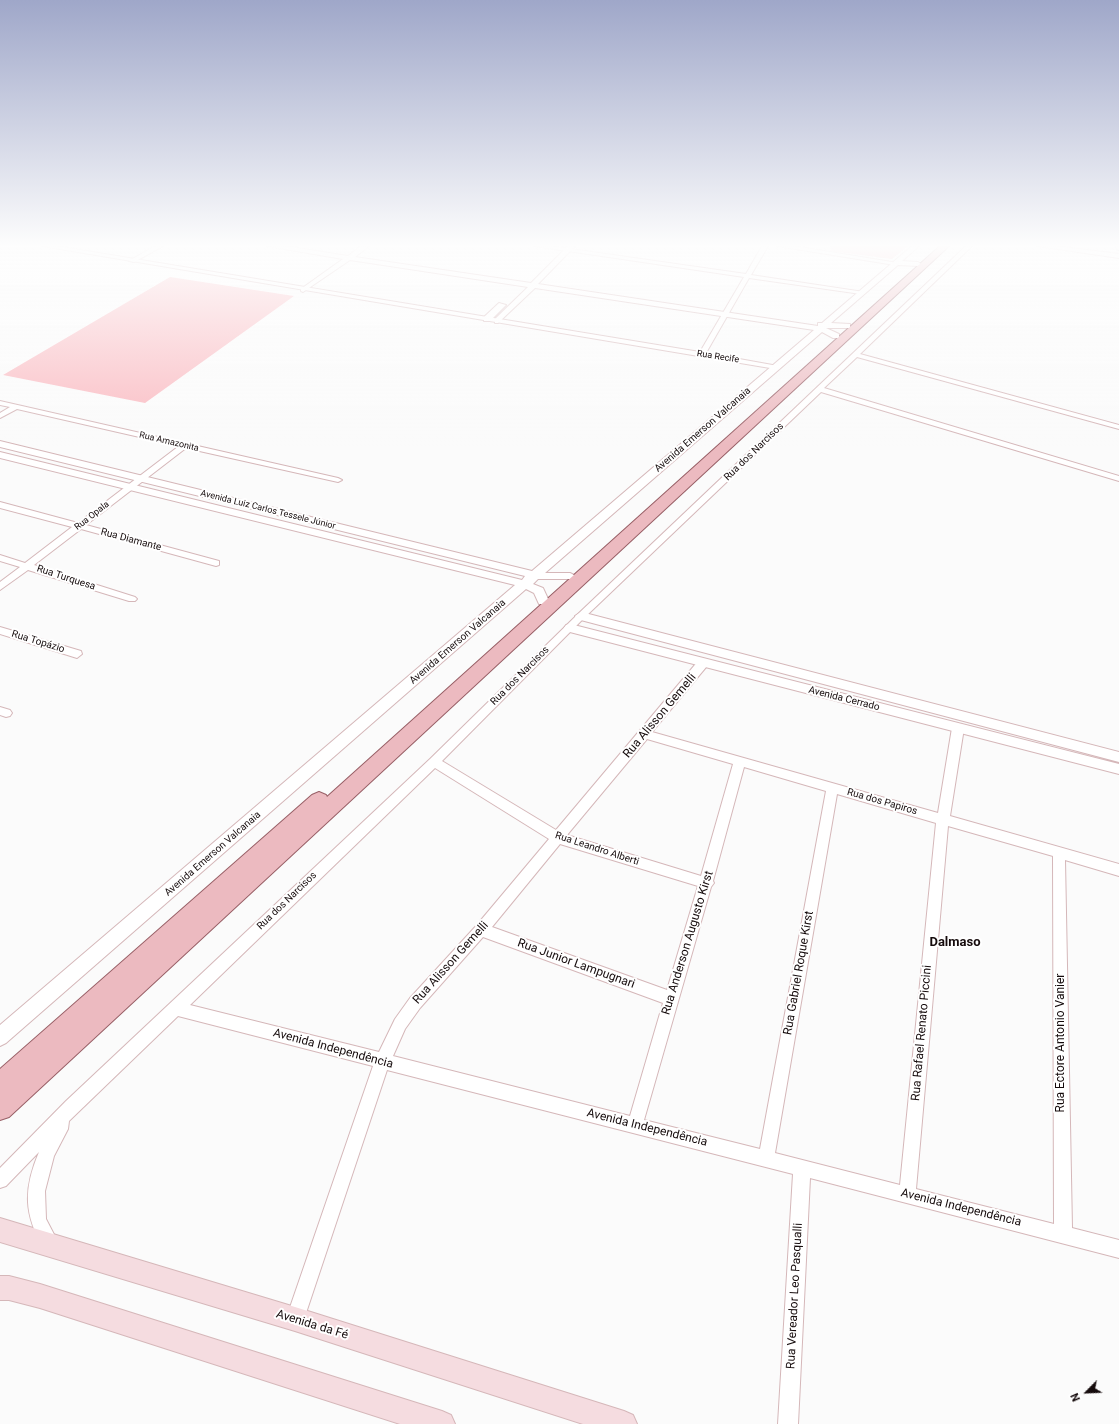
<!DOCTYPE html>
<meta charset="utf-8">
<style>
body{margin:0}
#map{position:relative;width:1119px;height:1424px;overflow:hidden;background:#fbfbfb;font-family:Roboto,sans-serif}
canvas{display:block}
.north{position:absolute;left:1067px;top:1372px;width:40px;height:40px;-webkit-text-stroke:3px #fff;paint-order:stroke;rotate:246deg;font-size:11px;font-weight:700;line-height:16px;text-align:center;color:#150b0c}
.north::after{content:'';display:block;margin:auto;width:14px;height:18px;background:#150b0c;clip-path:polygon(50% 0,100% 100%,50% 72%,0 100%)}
</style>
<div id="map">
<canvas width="1119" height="1424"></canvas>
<div class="north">N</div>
</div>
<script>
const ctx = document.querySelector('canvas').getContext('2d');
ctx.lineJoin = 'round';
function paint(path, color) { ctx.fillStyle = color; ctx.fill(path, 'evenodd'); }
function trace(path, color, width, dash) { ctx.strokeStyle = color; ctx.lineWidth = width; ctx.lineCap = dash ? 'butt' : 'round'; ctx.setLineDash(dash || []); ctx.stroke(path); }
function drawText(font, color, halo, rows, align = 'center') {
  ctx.font = font + ' Roboto,sans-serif'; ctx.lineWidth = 4; ctx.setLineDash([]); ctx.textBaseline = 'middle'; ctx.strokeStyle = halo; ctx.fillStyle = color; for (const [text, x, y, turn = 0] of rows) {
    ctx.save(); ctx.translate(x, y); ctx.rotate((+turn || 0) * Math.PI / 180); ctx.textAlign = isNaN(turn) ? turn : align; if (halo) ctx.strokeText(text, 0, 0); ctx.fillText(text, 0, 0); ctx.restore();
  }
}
paint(new Path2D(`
 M831,246H908L892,259L830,251Z
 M170,277L294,296L145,403L3,375Z`), '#fabac1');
const minor = new Path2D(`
 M42,246H56L700,352L744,277L534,246H550L746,274L762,246H768L751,275L864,292L861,294L749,278L706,353L778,366V368L776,369Z
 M777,246H793L898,263L895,265Z
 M966,246H972L860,354L1119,425V429L857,357L824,388L1119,476V481L821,392L584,618L442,761L556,830L699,660L703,659L708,663L707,666L652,732L938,813L952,728L954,725H962L964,728L950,816L1119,864V876L1065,860L1072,1228L1119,1240V1258L810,1178L798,1424H778L793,1174L387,1070L304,1319L301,1325L295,1328L289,1325L286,1319L373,1066L178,1016L69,1121L68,1129L54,1156L45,1191L46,1219L59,1244L56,1250L50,1253L44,1250C24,1214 23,1190 39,1152L6,1186L0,1188V1168L66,1101L430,759L578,614ZM647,739L733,764L701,876L567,835ZM744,767L826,791L760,1149L644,1120L711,887L714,883L713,881ZM435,768L549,839L476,926L410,998L395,1019L379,1052L190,1005ZM837,794L936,823L900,1185L775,1153ZM948,826L1053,856L1054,1224L916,1189ZM560,844L698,886L667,990L492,927ZM483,937L663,1003L630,1116L393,1056L405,1029L420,1008Z
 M1037,246H1055L1119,254V258Z
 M1116,246H1119V250L1117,249Z
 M0,401L338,478L342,480L338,482L186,448L86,525L219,561V565L216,566L81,529L34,565L135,597L137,599L135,601H129L28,570L0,590V582L20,567L0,561V555L25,563L72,527L0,508V502L78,523L179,446L17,409L0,418V413L10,407L0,405Z
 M0,627L81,651L82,654L77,658L0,634Z
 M0,707L10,710L12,713L10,716L6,717L0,715Z`);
const tertiary = new Path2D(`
 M155,246H163L134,262L129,261Z
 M267,246H285L348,256L361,246H369L355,257L531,283L568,246H575L538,284L818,326V323H822L912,246H919L902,261L918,262L921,264L918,266L898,265L831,323L850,324V328H826L839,334V338H833L822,332L545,573H570L574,575L576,577L574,579H538L533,584L543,588L549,601L547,604H539L534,593L526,589L6,1043L0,1046V1025L515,585L0,458V452L522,580L525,576L0,447V441L532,571L814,330L535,288L498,323H495V319L528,287L350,260L303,292L301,291V289L343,259Z
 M499,303L506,305L490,321H484V317Z
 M581,612L1119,752V762L577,619L575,616Z
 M570,624L1119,764V774L566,631L564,628L566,625Z`);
const secondary = new Path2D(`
 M0,1218L295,1307L624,1411L633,1415L637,1424H583L295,1331L0,1242Z
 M0,1276H9L40,1284L442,1411L451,1415L455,1424H400L40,1308L9,1300H0Z`);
const primary = new Path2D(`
 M940,246H949L9,1117L0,1120V1069L312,795L319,792L326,795L327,797Z`);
trace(minor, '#d5b7b9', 2);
trace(tertiary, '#d5b7b9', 2);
trace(secondary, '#d5b7b9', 2);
trace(primary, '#985f66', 2);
paint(minor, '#fff');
paint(tertiary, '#fff');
paint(secondary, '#f5dce0');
paint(primary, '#ecbac0');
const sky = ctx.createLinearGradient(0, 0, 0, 446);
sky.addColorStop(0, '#9fa7c9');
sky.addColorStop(0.55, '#fdfdfd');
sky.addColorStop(1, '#fdfdfd00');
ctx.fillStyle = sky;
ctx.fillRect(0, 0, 1119, 446);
drawText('9px', '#150b0c', '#fff', [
 ["Rua Recife",718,357,9],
 ["Rua Amazonita",169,442,13],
 ["Avenida Luiz Carlos Tessele Júnior",268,510,14],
 ["Rua Opala",92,516,-38]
]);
drawText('10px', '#150b0c', '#fff', [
 ["Avenida Emerson Valcanaia",703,430,-41],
 ["Rua dos Narcisos",754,452,-44],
 ["Rua Diamante",131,540,15],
 ["Rua Turquesa",66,578,18],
 ["Rua Topázio",38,642,17],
 ["Avenida Emerson Valcanaia",458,642,-41],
 ["Rua dos Narcisos",520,676,-45],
 ["Avenida Cerrado",844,699,14],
 ["Rua dos Papiros",882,802,16],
 ["Rua Leandro Alberti",597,849,18],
 ["Avenida Emerson Valcanaia",213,854,-41],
 ["Rua dos Narcisos",287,901,-44]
]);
drawText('12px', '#150b0c', '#fff', [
 ["Rua Alisson Gemelli",660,716,-50],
 ["Rua Anderson Augusto Kirst",688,943,-73],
 ["Rua Alisson Gemelli",451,963,-48],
 ["Rua Junior Lampugnari",576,964,20],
 ["Rua Gabriel Roque Kirst",799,973,-80],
 ["Rua Rafael Renato Piccini",922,1033,-85],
 ["Rua Ectore Antonio Vanier",1061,1043,-90],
 ["Avenida Independência",333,1049,15],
 ["Avenida Independência",647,1128,14],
 ["Avenida Independência",961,1208,14],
 ["Rua Vereador Leo Pasqualli",795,1296,-87],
 ["Avenida da Fé",312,1325,17]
]);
drawText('bold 13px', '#150b0c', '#fff', [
 ["Dalmaso",955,943]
]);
</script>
